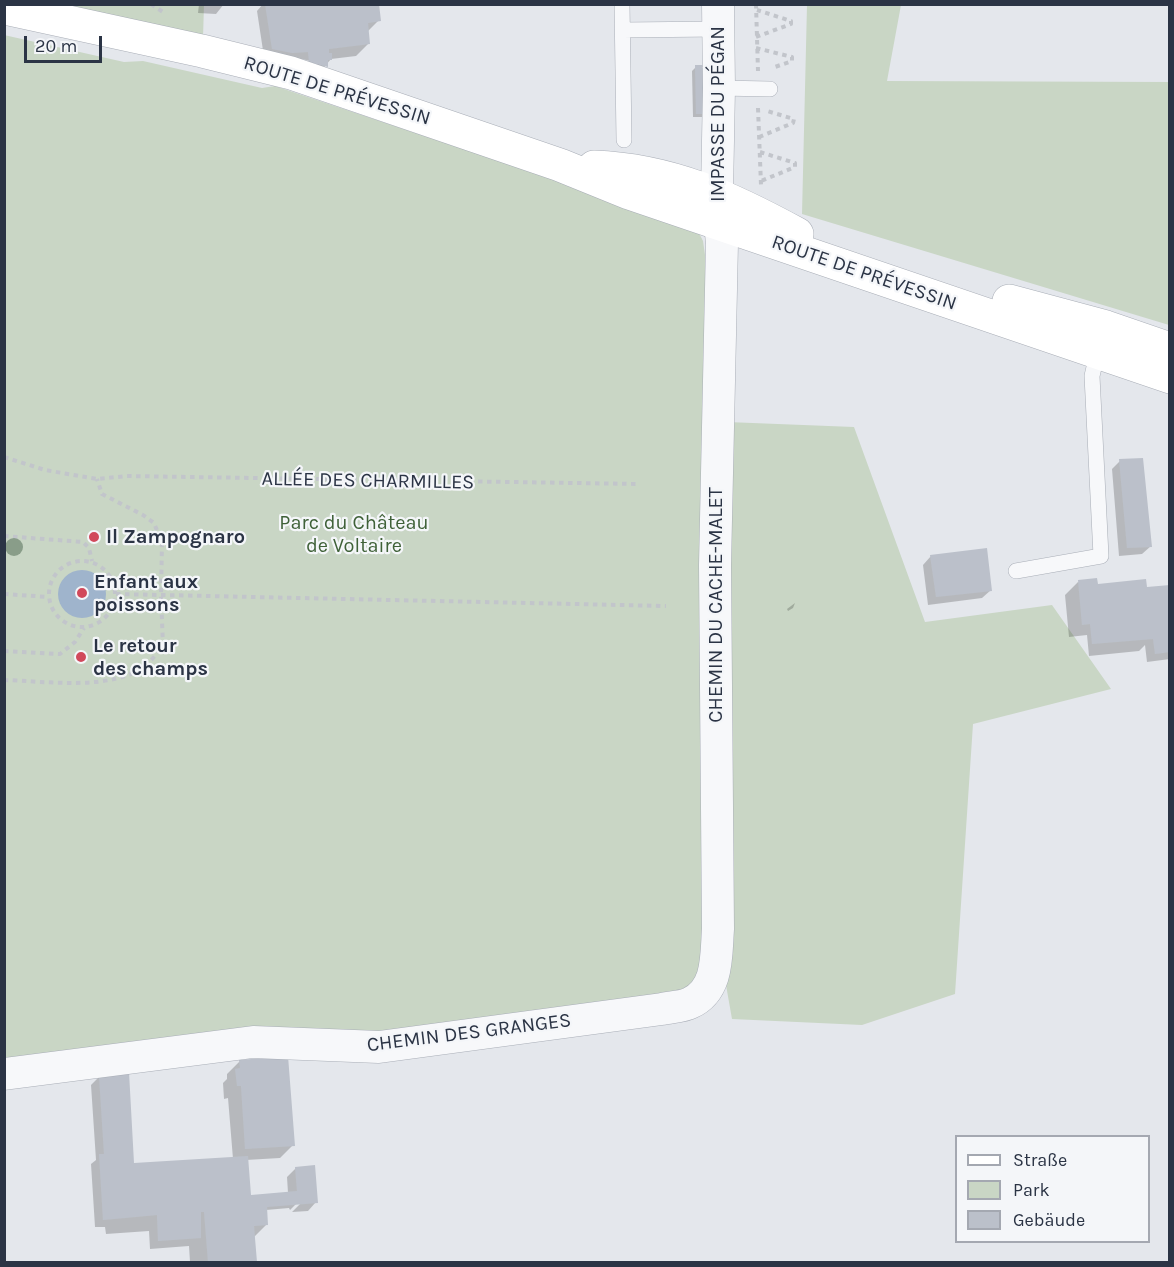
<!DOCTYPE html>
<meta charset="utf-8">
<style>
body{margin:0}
#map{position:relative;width:1174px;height:1267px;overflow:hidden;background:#e4e7ec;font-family:Karla,sans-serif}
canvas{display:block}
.frame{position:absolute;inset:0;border:6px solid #2b3445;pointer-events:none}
.legend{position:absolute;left:955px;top:1135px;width:195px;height:108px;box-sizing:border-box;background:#f4f6f9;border:2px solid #a4a8b1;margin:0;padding:8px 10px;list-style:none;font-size:18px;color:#2b3445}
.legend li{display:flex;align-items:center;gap:12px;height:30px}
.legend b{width:30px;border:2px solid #a4a8b1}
.scale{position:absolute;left:24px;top:36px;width:78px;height:27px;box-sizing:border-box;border:3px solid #2b3445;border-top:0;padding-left:8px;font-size:18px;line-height:21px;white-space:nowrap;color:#2b3445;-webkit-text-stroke:4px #f4f6f9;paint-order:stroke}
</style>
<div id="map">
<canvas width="1174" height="1267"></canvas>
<div class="frame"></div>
<ul class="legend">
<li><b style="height:8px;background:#fff"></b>Straße</li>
<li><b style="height:16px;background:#c9d6c5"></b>Park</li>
<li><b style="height:16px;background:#bbc0ca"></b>Gebäude</li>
</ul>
<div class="scale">20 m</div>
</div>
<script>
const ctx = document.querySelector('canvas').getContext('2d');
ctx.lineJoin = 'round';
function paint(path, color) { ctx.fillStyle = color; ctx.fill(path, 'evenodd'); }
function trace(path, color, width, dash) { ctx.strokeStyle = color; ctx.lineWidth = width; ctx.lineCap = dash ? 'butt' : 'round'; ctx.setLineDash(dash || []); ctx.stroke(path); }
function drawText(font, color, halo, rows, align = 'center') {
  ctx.font = font + ' Karla,sans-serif'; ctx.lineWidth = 4.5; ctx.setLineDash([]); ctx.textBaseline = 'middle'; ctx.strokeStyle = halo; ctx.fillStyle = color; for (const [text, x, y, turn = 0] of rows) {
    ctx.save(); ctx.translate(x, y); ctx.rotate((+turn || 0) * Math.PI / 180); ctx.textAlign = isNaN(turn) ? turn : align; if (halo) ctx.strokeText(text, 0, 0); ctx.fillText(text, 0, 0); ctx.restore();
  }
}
paint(new Path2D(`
 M48,5H204L203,38Z
 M807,5H901L887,81L1169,82V325L802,214Z
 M4,35L124,62L143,61L262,88L275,86L583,189L698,231L703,241L705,255V965L700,976L680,996L383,1034L5,1063Z
 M727,422L854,427L925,622L1052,605L1111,689L973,724L955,994L862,1025L732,1019L726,985Z`), '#c9d6c5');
paint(new Path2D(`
 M58 594a24 24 0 1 1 48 0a24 24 0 1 1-48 0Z`), '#9fb4cc');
paint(new Path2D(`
 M199,4H224L216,14L198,13Z
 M263,4H377L379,20L367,32L369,43L356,56L331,59L314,79L264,57L257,11ZM302,59L317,63V66L301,62Z
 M696,67L705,117H693L692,71Z
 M1120,461L1151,546L1142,554L1119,556L1112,469Z
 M931,556L991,590L982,598L928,605L923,565Z
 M1078,582L1096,586L1146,589L1170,586V659L1147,662L1145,645L1139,651L1089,656L1087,635L1069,637L1065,595Z
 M795,603L793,608L788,611L787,609Z
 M240,1061L293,1145L280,1158L246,1160L249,1198L288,1193L287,1177L296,1168L316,1202L308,1211L292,1212L301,1203H297L290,1210L289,1208L266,1210L267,1224L254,1237L256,1262H190L189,1246L150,1249L149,1231L106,1234L105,1227H95L91,1164L96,1160L91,1085L99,1077L133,1165L233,1159L228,1098L224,1099L223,1083L227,1079V1074Z`), '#0003');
paint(new Path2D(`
 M265,4H379L381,21L368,23L370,44L329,49V53H332V60H328V67L309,62L308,52L292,53L272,49Z
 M695,65H708L710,114H696Z
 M1143,458L1152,547L1127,548L1119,459Z
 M987,548L992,591L936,597L930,555Z
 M1097,578L1098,584L1146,579L1147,587L1170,585V652L1155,654L1153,639L1092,644L1090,624L1082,625L1078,580Z
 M288,1056L295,1146L245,1149L241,1086H237L235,1069L240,1068L239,1060Z
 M129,1072L134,1163L248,1156L251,1195L297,1191L295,1167L315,1165L318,1203L267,1207L268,1225L254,1226L257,1262H208L204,1212H201V1238L158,1241L157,1215L103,1220L99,1154H104L99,1076Z`), '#bbc0ca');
const lane = new Path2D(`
 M622,4L624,140
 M623,30L718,29
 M719,88L770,89
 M1016,571L1101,556L1092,376L1098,350`);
const street = new Path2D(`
 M4,1074L253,1042L379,1047L662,1009C670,1007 682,1007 690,1003C719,990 716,955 718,929L715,565L722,243L717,193L719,88L718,4`);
const secondary = new Path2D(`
 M4,8L202,51L291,73L560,165L629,193L1170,377
 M594,167C671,170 731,198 797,234
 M1009,301L1106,327L1170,349`);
trace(lane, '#a9aeb7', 16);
trace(street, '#a9aeb7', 33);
trace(secondary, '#a9aeb7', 34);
trace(new Path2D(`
 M151,4L163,12
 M756,4L758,71
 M756,37L791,24V21L757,10
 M756,48L792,57V61L772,68
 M758,108L761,185
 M759,137L793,123L794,119L767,111
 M760,152L795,163V167L761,181
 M4,457L45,470L97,479L127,476L639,484
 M4,536L83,542L89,548L92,561
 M49 594a33 33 0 1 1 66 0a33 33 0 1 1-66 0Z
 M4,594L49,597
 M116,594L666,606
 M4,651L60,654L75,642L84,628
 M4,680C45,681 115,692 147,664C153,659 158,652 163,646L161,595L162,543L154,523L143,515L102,494L97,479`), '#c2c5cb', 4, [4.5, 4.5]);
trace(lane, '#f7f8fa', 15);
trace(street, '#f7f8fa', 32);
trace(secondary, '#fff', 33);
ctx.fillStyle = '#899d89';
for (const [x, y] of [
 [14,547]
]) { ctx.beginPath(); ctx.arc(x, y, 9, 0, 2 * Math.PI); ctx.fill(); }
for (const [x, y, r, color] of [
 [94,537,6,"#d1495b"],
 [82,593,6,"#d1495b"],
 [81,657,6,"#d1495b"]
]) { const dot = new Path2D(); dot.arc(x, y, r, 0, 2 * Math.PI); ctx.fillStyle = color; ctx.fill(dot); trace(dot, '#f4f6f9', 2); }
drawText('20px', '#2b3445', '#f4f6f9', [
 ["ROUTE DE PRÉVESSIN",337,91,17],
 ["IMPASSE DU PÉGAN",718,114,-90],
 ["ROUTE DE PRÉVESSIN",864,273,19],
 ["ALLÉE DES CHARMILLES",368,481,1],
 ["CHEMIN DU CACHE-MALET",716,605,-90],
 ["CHEMIN DES GRANGES",469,1033,-7]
]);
drawText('20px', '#3f6138', '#f4f6f9', [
 ["Parc du Château",354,523],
 ["de Voltaire",354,546]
]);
drawText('bold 20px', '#2b3445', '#f4f6f9', [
 ["Il Zampognaro",106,537],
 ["Enfant aux",94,582],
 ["poissons",94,605],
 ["Le retour",93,646],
 ["des champs",93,669]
], 'left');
</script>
